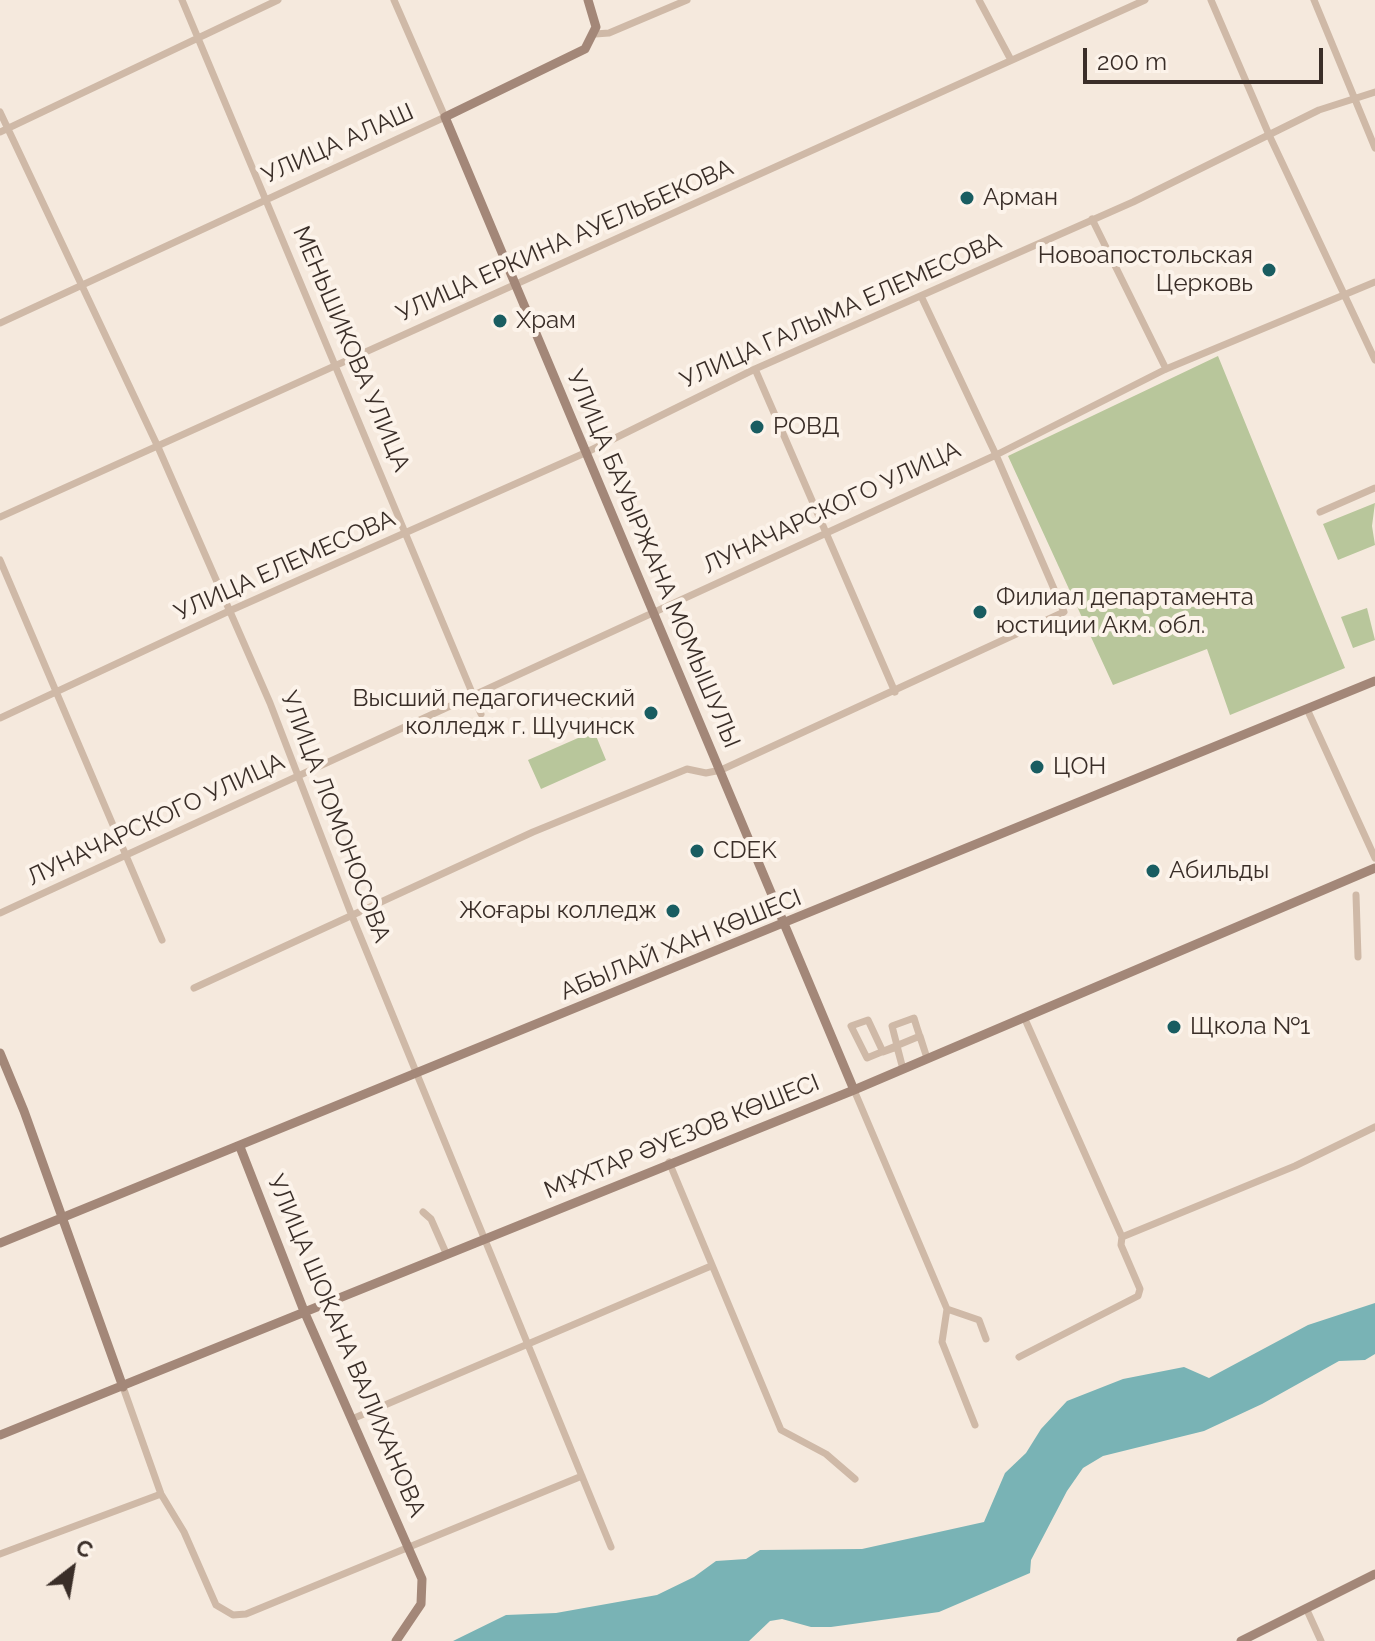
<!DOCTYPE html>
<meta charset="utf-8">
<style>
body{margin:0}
#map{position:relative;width:1375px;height:1641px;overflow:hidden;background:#f5e9dd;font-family:Raleway,sans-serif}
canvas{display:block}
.north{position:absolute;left:32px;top:1529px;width:80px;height:80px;-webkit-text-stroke:6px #fcf3ea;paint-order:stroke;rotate:31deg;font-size:22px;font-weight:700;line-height:32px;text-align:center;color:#3a2e28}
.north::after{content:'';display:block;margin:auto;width:28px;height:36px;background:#3a2e28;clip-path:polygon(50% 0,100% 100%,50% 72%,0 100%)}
.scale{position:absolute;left:1083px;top:48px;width:240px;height:36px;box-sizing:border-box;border:4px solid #3a2e28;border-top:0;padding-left:10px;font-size:24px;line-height:28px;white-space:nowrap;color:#3a2e28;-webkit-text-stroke:6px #fcf3ea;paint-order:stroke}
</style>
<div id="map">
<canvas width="1375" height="1641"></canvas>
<div class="north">С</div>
<div class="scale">200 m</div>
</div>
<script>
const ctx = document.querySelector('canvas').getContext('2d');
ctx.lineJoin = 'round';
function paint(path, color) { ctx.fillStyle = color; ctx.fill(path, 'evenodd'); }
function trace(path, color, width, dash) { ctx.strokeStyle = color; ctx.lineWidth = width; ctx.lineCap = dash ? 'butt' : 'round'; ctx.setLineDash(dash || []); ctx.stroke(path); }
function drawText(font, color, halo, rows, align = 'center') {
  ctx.font = font + ' Raleway,sans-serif'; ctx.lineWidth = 8; ctx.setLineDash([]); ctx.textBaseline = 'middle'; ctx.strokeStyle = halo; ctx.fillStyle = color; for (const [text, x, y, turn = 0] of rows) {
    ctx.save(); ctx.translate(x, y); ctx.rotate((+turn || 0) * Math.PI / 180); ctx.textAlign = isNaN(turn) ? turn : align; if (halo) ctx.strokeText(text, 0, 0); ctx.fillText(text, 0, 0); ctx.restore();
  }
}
paint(new Path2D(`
 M1218,356L1345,668L1230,715L1207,649L1113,685L1008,456Z
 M1375,503L1372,526L1375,545L1338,560L1323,524Z
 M1367,608L1375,640L1353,648L1341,617Z
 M594,731L606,760L541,789L528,760Z`), '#b8c69b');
paint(new Path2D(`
 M1375,1303V1354L1365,1360L1339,1361L1262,1404L1204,1431L1103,1456L1083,1468L1067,1491L1031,1560L1030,1573L939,1612L831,1627H811L782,1619L770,1621L749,1641H453L506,1615L556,1613L657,1595L694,1577L716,1561L746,1559L760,1550L862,1549L984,1522L1005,1473L1026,1453L1041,1429L1067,1401L1123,1379L1184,1367L1209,1378L1308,1325Z`), '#79b3b5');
trace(new Path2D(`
 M182,0L481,714
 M979,0L1011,60
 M1211,0L1270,137L1375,360
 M1314,0L1375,148
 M595,34L609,33L687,0
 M0,112L158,447L270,703L352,916L611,1547
 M0,132L278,0
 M1092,219L1166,369
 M0,323L445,117L394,0
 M755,369L895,692
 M1320,512L1375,488
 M0,517C383,347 763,171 1145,0
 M0,560L162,940
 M1307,709L1375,858
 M0,718L227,612L587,452L755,369L1133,202L1319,110L1375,92
 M1356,895L1358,957
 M0,913L996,455L1166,369L1375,282
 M194,988L533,832L687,769L706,773L721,770L1064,612L996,455L921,296
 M903,1069L897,1047L883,1052L868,1020L851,1026L867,1058L920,1036L927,1058C923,1045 918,1032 914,1018L892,1026L903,1069
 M854,1090L947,1309L942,1342L975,1425
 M669,1162L781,1430L826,1454L855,1479
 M423,1212L431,1219L446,1253
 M1122,1237L1295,1166L1375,1127
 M947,1309L979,1320L986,1339
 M1019,1357L1138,1296L1140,1289L1121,1245L1122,1237L1024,1017
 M123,1387L161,1494L184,1532L216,1605L233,1615L246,1614L582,1476
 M352,1419L711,1266
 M0,1554L161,1494
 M1306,1608L1321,1641`), '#cfb9a7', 7);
trace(new Path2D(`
 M588,0L596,27L585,49L445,117L854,1090
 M0,1053L24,1111L123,1387
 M240,1147L304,1311L422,1579L421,1604L396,1641
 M0,1243L1375,681
 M0,1435L854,1090L1375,868
 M1241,1641L1375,1574`), '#a38778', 9);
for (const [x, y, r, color] of [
 [967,198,8,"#195d61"],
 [1269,270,8,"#195d61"],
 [500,321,8,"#195d61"],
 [757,427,8,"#195d61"],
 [980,612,8,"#195d61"],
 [651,713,8,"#195d61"],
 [1037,767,8,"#195d61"],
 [697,851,8,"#195d61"],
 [1153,871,8,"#195d61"],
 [673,911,8,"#195d61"],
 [1174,1027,8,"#195d61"]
]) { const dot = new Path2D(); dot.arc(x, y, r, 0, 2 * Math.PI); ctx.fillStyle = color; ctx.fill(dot); trace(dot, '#fcf3ea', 3); }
drawText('24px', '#3a2e28', '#fcf3ea', [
 ["УЛИЦА АЛАШ",338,144,-24],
 ["УЛИЦА ЕРКИНА АУЕЛЬБЕКОВА",565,241,-24],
 ["УЛИЦА ГАЛЫМА ЕЛЕМЕСОВА",841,311,-24],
 ["МЕНЬШИКОВА УЛИЦА",351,349,67],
 ["ЛУНАЧАРСКОГО УЛИЦА",832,508,-25],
 ["УЛИЦА БАУЫРЖАНА МОМЫШУЛЫ",653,559,67],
 ["УЛИЦА ЕЛЕМЕСОВА",285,566,-24],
 ["УЛИЦА ЛОМОНОСОВА",335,817,69],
 ["ЛУНАЧАРСКОГО УЛИЦА",156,820,-25],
 ["АБЫЛАЙ ХАН КӨШЕСІ",681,945,-22],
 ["МҰХТАР ӘУЕЗОВ КӨШЕСІ",682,1137,-22],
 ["УЛИЦА ШОКАНА ВАЛИХАНОВА",346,1346,67]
]);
drawText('24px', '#3a2e28', '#fcf3ea', [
 ["Арман",983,198],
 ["Новоапостольская",1253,256,"right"],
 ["Церковь",1253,284,"right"],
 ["Храм",516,321],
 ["РОВД",773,427],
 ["Филиал департамента",996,598],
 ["юстиции Акм. обл.",996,626],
 ["Высший педагогический",635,699,"right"],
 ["колледж г. Щучинск",635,727,"right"],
 ["ЦОН",1053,767],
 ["CDEK",713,851],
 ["Абильды",1169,871],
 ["Жоғары колледж",657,911,"right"],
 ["Щкола №1",1190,1027]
], 'left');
</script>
